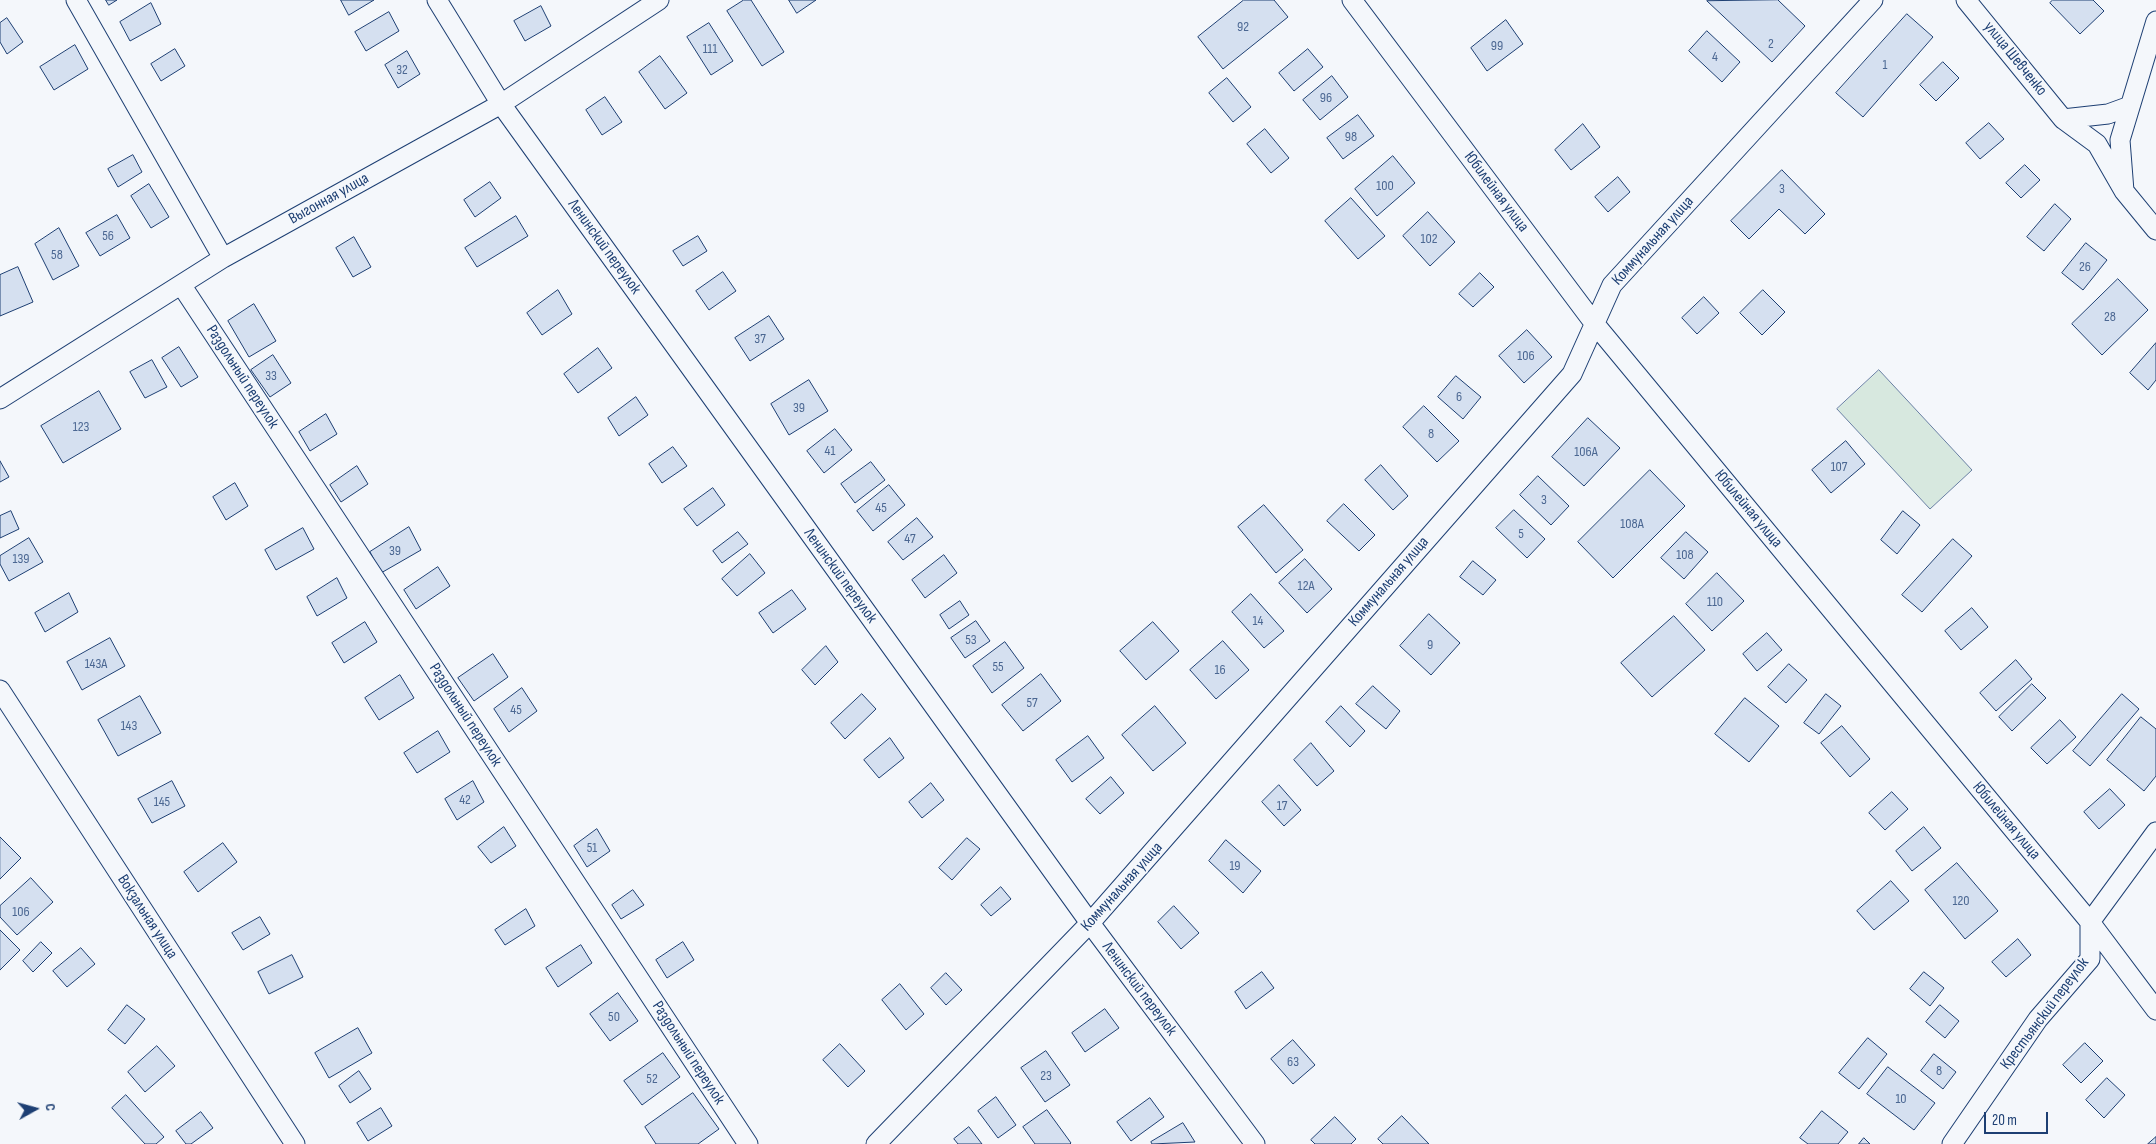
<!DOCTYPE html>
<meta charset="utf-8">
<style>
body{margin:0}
#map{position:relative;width:2156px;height:1144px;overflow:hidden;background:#f4f7fb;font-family:"Sofia Sans Condensed",sans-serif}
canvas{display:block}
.north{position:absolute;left:10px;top:1084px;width:50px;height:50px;-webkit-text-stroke:4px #f4f7fb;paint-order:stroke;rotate:83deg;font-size:14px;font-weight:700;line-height:20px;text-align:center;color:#1d3f73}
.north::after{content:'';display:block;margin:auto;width:18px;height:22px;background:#1d3f73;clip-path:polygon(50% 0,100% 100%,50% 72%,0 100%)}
.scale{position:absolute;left:1984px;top:1112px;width:64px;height:22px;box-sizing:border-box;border:2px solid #1d3f73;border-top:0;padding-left:6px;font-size:15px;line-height:18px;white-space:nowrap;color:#1d3f73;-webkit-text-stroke:4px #f4f7fb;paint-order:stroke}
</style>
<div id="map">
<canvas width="2156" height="1144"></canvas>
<div class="north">С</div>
<div class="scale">20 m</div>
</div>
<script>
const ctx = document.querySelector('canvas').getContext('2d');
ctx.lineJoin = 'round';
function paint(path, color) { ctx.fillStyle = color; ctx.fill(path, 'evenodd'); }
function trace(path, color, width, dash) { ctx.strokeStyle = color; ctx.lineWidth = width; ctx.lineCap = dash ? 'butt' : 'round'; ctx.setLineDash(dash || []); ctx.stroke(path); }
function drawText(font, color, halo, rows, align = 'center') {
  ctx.font = font + ' "Sofia Sans Condensed",sans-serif'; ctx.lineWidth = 4; ctx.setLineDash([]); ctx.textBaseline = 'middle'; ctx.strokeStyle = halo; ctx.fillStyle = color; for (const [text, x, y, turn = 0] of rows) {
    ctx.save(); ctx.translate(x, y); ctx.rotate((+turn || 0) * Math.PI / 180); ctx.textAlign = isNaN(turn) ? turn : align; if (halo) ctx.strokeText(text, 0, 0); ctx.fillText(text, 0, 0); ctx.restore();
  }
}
const green = new Path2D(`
 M1879,370L1972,470L1930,509L1837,409Z`);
paint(green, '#d7e8df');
trace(green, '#687fa3', 1);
const building = new Path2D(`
 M106,0H117L109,5Z
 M341,0H374L349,15Z
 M744,0H751L784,52L762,66L727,11Z
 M789,0H816L797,13Z
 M1244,0H1274L1288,17L1223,69L1198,37Z
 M1778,0L1805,26L1772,62L1707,1Z
 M2053,0H2093L2104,11L2080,34L2050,3Z
 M151,3L161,24L130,41L120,22Z
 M541,6L551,26L525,41L514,21Z
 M389,12L399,31L366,51L355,32Z
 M1907,14L1933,37L1863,117L1836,93Z
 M7,18L23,42L7,54L0,42V23Z
 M1506,20L1523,44L1487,71L1471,48Z
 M709,23L733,61L711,75L687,37Z
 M1707,31L1740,62L1722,82L1689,51Z
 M75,45L88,69L54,90L40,67Z
 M175,49L185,66L161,81L151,64Z
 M1308,49L1323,67L1294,91L1279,73Z
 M407,51L420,74L398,88L385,65Z
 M660,56L687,93L665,109L639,72Z
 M1943,62L1959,78L1936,101L1920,85Z
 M1332,76L1348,97L1320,120L1303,100Z
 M1227,78L1251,107L1233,122L1209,93Z
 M605,97L622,122L602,135L586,110Z
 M1358,115L1374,136L1343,159L1327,138Z
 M1989,123L2004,139L1980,159L1966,143Z
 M1583,124L1600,147L1571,170L1555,150Z
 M1265,129L1289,158L1271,173L1247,144Z
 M133,155L142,172L118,187L108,169Z
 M1393,156L1415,183L1377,216L1355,189Z
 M2025,165L2040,180L2021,198L2006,183Z
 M1782,170L1825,214L1805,234L1779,209L1749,239L1731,221Z
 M1618,177L1630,192L1608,212L1595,197Z
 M490,182L501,198L475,217L464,200Z
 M149,184L169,217L151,228L131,196Z
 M1351,198L1385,236L1358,259L1325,221Z
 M2055,204L2071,219L2044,251L2027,237Z
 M1428,212L1455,242L1430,266L1403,236Z
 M117,215L130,238L100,256L86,233Z
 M516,216L528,236L477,267L465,248Z
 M59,228L79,266L53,280L35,244Z
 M698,236L707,251L683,266L673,251Z
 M354,237L371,267L353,277L336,248Z
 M2086,243L2107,260L2083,290L2062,273Z
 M18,267L33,302L0,316V275Z
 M723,272L736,291L709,310L696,291Z
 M1480,273L1494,287L1473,307L1459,294Z
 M2118,279L2148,310L2102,355L2072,324Z
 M558,290L572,314L542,335L527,313Z
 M1763,290L1785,312L1762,335L1740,313Z
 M1704,297L1719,313L1697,334L1682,318Z
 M254,304L276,341L249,357L228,321Z
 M769,316L784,339L750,361L735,338Z
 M1527,330L1552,357L1524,383L1499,356Z
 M2156,343V380L2148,390L2130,373Z
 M179,347L198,377L181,387L162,358Z
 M598,348L612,368L578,393L564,374Z
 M273,355L291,383L270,397L251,370Z
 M152,360L167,387L145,398L130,372Z
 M1456,376L1481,397L1463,419L1438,397Z
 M809,380L828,411L789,435L771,404Z
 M99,391L121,429L63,463L41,426Z
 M636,397L648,415L619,436L608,418Z
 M1424,406L1459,441L1437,462L1403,427Z
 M326,414L337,434L310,451L299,432Z
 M1588,418L1620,448L1584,486L1552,457Z
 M835,429L852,450L824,473L807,451Z
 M1846,441L1865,464L1831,493L1812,470Z
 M673,447L687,466L662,483L649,464Z
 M0,461L9,477L0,482Z
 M871,462L885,480L855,503L841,484Z
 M1381,465L1408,496L1393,510L1365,480Z
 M357,466L368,484L341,502L330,485Z
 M1650,470L1685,506L1613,578L1578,542Z
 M1538,476L1569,506L1551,525L1520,495Z
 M235,483L248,506L226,520L213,497Z
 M889,485L905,505L873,531L857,511Z
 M713,488L725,505L697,526L684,509Z
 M1344,504L1375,535L1359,551L1327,521Z
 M1264,505L1303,550L1276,573L1238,527Z
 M1514,510L1545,539L1527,558L1496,528Z
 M11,511L19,529L0,538V516Z
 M1903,511L1920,525L1897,554L1881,540Z
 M917,518L933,537L903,560L888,542Z
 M409,527L421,550L381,573L370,552Z
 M303,528L314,549L276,570L265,550Z
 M738,532L748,544L722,563L713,551Z
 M1686,532L1708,552L1684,579L1661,558Z
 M29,538L43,562L9,581L0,564V556Z
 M1953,539L1972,556L1922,612L1902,595Z
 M750,554L765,573L737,596L722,579Z
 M944,555L957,573L925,598L912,580Z
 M1305,559L1332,589L1307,613L1279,583Z
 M1473,561L1496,580L1483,595L1460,577Z
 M438,567L450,586L416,609L404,590Z
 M1717,573L1744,601L1712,631L1686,604Z
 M337,578L347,598L317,616L307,597Z
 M792,590L806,609L773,633L759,613Z
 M69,593L78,612L45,632L35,613Z
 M1251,594L1284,631L1264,648L1232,612Z
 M960,601L969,615L949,629L940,615Z
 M1972,608L1988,627L1961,650L1945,631Z
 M1429,614L1460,643L1431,675L1400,646Z
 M1674,616L1705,650L1652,697L1621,663Z
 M976,621L990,641L965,658L951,638Z
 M365,622L377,642L344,663L332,643Z
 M1153,622L1179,651L1146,680L1120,651Z
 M1767,633L1782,650L1757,671L1743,654Z
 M110,638L125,666L82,690L67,662Z
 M1223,641L1249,670L1216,699L1190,670Z
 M1005,642L1024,668L992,693L973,666Z
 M826,646L838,662L815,685L802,670Z
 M493,654L508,677L474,701L458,678Z
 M2016,660L2032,679L1996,711L1980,693Z
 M1789,664L1807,680L1786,703L1768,687Z
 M1041,674L1061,701L1023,731L1002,705Z
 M400,675L414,698L379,720L365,698Z
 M2032,684L2046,698L2012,731L1999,717Z
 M1373,686L1400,711L1386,729L1356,704Z
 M522,688L537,711L509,732L494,709Z
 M862,694L876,709L845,739L831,723Z
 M1826,694L1841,706L1819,734L1804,723Z
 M2122,694L2139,709L2090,766L2073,751Z
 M140,696L161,733L118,756L98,720Z
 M1745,698L1779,726L1749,762L1715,734Z
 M1155,706L1186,743L1153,771L1122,735Z
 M1341,706L1365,731L1350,747L1326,722Z
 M2141,717L2156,729V776L2144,791L2107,760Z
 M2060,720L2076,737L2047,764L2031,748Z
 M1842,726L1870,759L1850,777L1821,743Z
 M438,731L450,752L417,773L404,753Z
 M1088,736L1104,758L1072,782L1056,760Z
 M890,738L904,758L879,778L864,760Z
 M1311,743L1334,771L1317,786L1294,760Z
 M1111,777L1124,793L1100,814L1086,799Z
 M172,781L185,806L152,823L138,799Z
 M473,781L484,802L457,820L445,799Z
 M931,783L944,800L922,818L909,802Z
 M1279,785L1301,810L1284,826L1262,802Z
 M2110,789L2125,805L2099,829L2084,812Z
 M1892,792L1908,809L1885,830L1869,813Z
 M504,827L516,846L491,863L478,847Z
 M1924,827L1941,848L1912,871L1896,851Z
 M597,829L610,851L587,867L574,846Z
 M0,837L21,858L0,879Z
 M967,838L980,849L952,880L939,868Z
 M1226,840L1261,871L1243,893L1209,861Z
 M223,843L237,862L198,892L184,872Z
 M1957,863L1998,911L1965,939L1925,890Z
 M31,878L53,902L17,935L0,917V906Z
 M1891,881L1909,901L1874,930L1857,911Z
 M1001,887L1011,899L991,916L981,905Z
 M633,890L644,905L621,919L612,905Z
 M1174,906L1199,933L1181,949L1158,922Z
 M526,909L535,926L505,945L495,930Z
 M260,917L270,934L243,950L232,933Z
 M0,930L20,950L0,970Z
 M2018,939L2031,955L2006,977L1992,962Z
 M41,942L52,953L33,972L23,961Z
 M683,942L694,960L667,978L656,960Z
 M581,945L592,963L558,987L546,968Z
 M81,948L95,964L67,987L53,971Z
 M292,955L303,977L269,994L258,972Z
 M1262,972L1274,988L1246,1009L1235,992Z
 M1924,972L1944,988L1930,1006L1910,989Z
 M946,973L962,990L946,1005L931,988Z
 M900,984L924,1014L906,1030L882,1000Z
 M618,993L638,1021L610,1041L590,1014Z
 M127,1005L145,1019L125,1044L108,1030Z
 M1940,1005L1959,1021L1945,1038L1926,1022Z
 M1105,1009L1119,1028L1085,1052L1072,1033Z
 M358,1028L372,1053L329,1078L315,1053Z
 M1868,1038L1887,1054L1859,1089L1839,1073Z
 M1293,1040L1315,1065L1293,1084L1271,1059Z
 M2085,1043L2103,1061L2081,1083L2063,1065Z
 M840,1044L865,1071L848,1087L823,1060Z
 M157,1046L175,1066L145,1092L128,1072Z
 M1046,1051L1070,1085L1045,1102L1021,1068Z
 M663,1053L680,1077L642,1105L624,1081Z
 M1934,1054L1956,1072L1943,1089L1921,1071Z
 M1888,1067L1935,1103L1914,1130L1867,1094Z
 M359,1071L371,1089L350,1103L339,1086Z
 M2107,1078L2125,1095L2104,1118L2086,1100Z
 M693,1093L719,1129L698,1144H656L645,1127Z
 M126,1095L164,1137L156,1144H145L112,1108Z
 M996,1097L1016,1125L998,1138L978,1111Z
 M1150,1098L1164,1117L1131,1141L1117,1122Z
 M381,1108L392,1126L368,1141L357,1123Z
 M1047,1110L1071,1143L1070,1144H1035L1023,1127Z
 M1822,1111L1848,1132L1838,1144H1808L1800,1138Z
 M201,1112L213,1128L191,1144H186L176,1131Z
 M1402,1116L1429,1144H1383L1378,1139Z
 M1335,1117L1356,1139L1351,1144H1315L1311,1140Z
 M1183,1123L1195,1142L1152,1144L1151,1142Z
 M969,1127L982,1144H958L954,1139Z
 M2156,1137V1144H2148Z
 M1864,1138L1870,1144H1859Z`);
paint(building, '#d5e0f0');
trace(building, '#1d3f73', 1);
const minor = new Path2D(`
 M76,0L223,258
 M437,0L501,104L1090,923L1255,1144
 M1352,0L1594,323L2090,922L2156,1010
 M1966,0L2063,119L2108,114L2130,106
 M2063,119L2097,144L2124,191L2156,230
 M2124,191L2120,140L2156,21
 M182,286L748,1144
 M0,399L223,258L501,104L659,0
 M0,690L295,1144
 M876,1144L1090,923L1572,374L1612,285L1873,0
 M1952,1144L2038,1019L2090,959V922L2156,832`);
trace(minor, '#1d3f73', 21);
trace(minor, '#f4f7fb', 19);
drawText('14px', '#4b6792', null, [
 ["92",1243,27],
 ["2",1771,44],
 ["99",1497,46],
 ["111",710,49],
 ["4",1715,57],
 ["1",1885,65],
 ["32",402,70],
 ["96",1326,98],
 ["98",1351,137],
 ["100",1385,186],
 ["3",1782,189],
 ["56",108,236],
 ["102",1429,239],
 ["58",57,255],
 ["26",2085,267],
 ["28",2110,317],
 ["37",760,339],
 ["106",1526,356],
 ["33",271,376],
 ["6",1459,397],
 ["39",799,408],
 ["123",81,427],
 ["8",1431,434],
 ["41",830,451],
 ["106А",1586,452],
 ["107",1839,467],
 ["3",1544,500],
 ["45",881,508],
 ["108А",1632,524],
 ["5",1521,534],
 ["47",910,539],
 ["39",395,551],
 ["108",1685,555],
 ["139",21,559],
 ["12А",1306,586],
 ["110",1715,602],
 ["14",1258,621],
 ["53",971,640],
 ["9",1430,645],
 ["143А",96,664],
 ["55",998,667],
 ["16",1220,670],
 ["57",1032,703],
 ["45",516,710],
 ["143",129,726],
 ["42",465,800],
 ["145",162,802],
 ["17",1282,806],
 ["51",592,848],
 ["19",1235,866],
 ["120",1961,901],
 ["106",21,912],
 ["50",614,1017],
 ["63",1293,1062],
 ["8",1939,1071],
 ["23",1046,1076],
 ["52",652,1079],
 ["10",1901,1099]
]);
drawText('16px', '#1d3f73', '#f4f7fb', [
 ["улица Шевченко",2015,59,51],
 ["Юбилейная улица",1496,192,53],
 ["Выгонная улица",329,199,-29],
 ["Коммунальная улица",1653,241,-48],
 ["Ленинский переулок",604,247,54],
 ["Раздольный переулок",242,377,57],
 ["Юбилейная улица",1748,509,50],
 ["Ленинский переулок",840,576,54],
 ["Коммунальная улица",1389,582,-49],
 ["Раздольный переулок",465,715,57],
 ["Юбилейная улица",2006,821,50],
 ["Коммунальная улица",1122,887,-48],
 ["Вокзальная улица",147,917,57],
 ["Ленинский переулок",1139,989,53],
 ["Крестьянский переулок",2045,1014,-53],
 ["Раздольный переулок",688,1053,57]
]);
</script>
